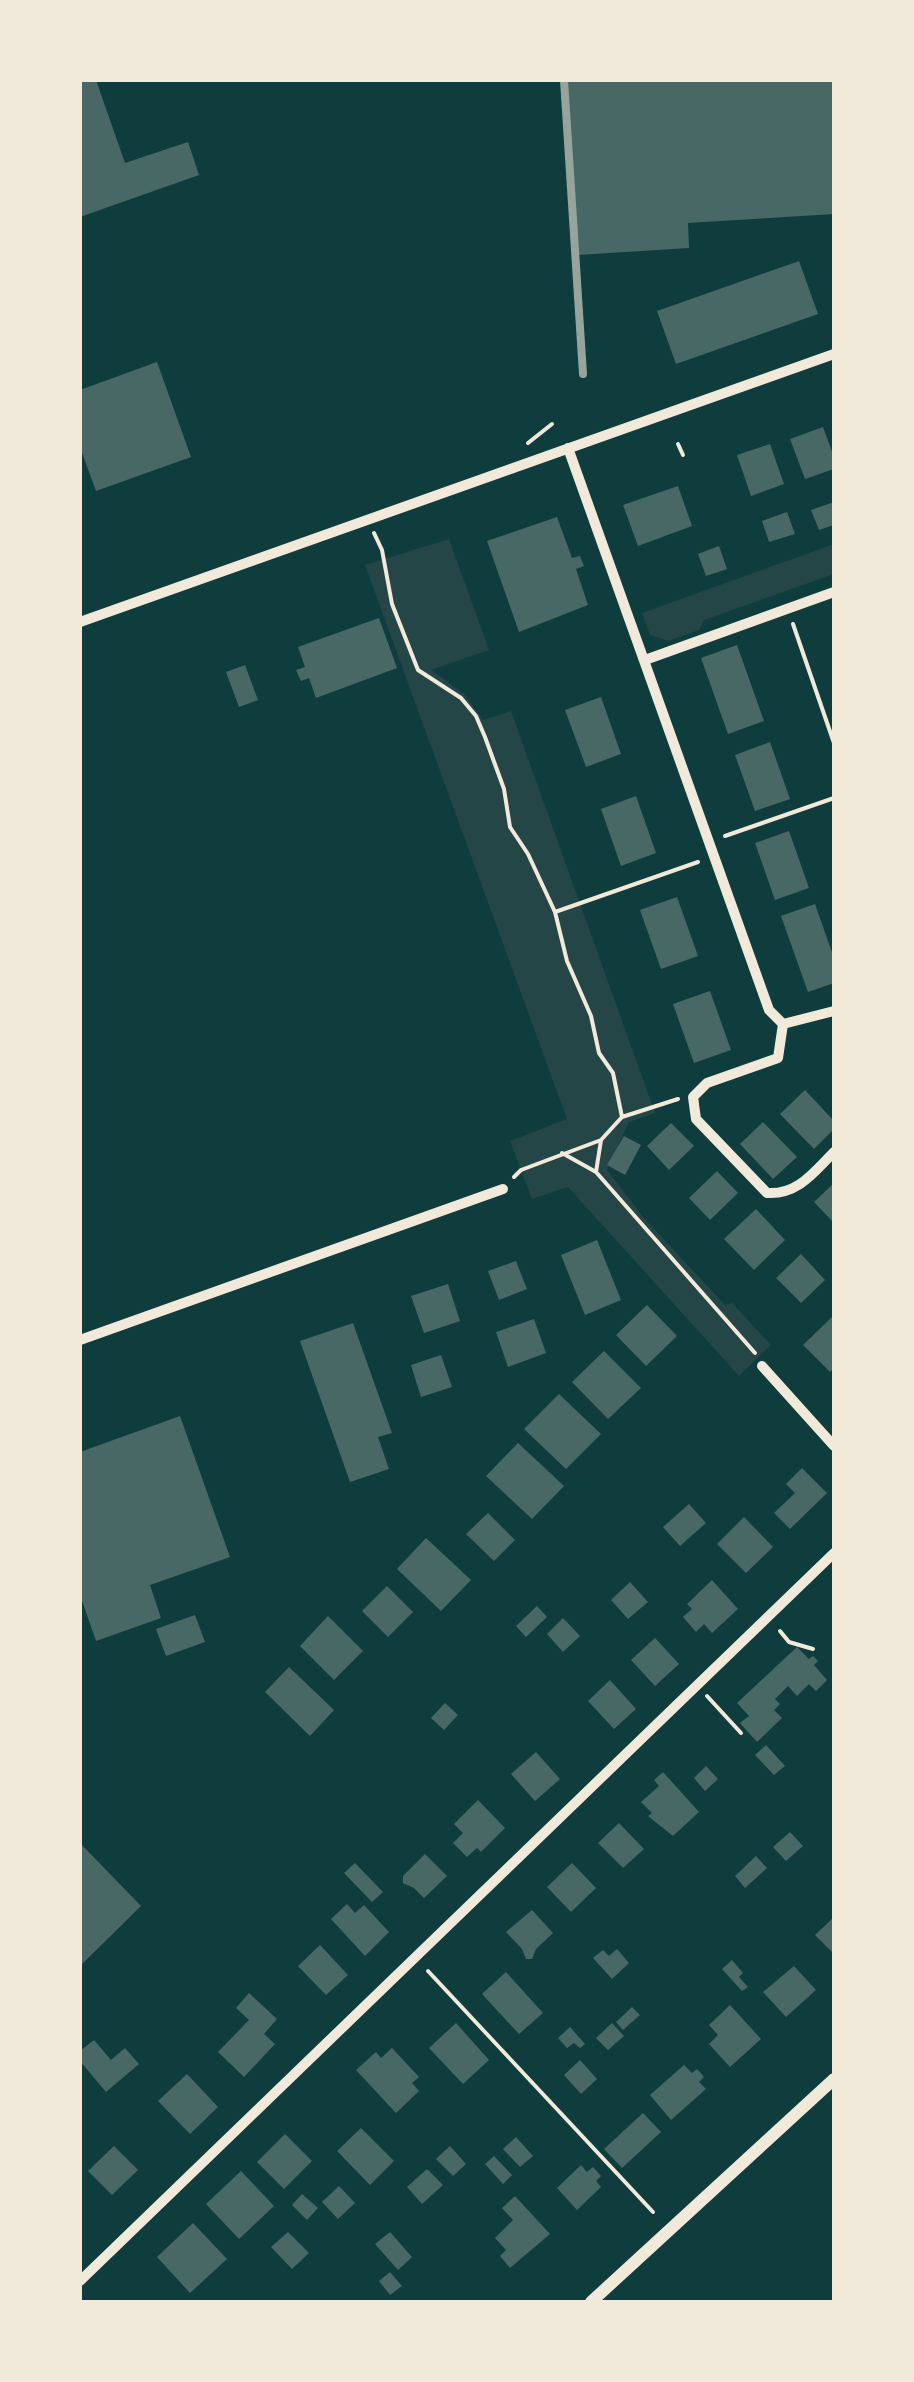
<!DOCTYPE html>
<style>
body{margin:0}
#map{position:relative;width:914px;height:2382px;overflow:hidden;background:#0f3d3e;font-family:"PT Sans",sans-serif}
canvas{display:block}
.frame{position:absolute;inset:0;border:82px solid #f1e9da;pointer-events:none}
</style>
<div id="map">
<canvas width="914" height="2382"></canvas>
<div class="frame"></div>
</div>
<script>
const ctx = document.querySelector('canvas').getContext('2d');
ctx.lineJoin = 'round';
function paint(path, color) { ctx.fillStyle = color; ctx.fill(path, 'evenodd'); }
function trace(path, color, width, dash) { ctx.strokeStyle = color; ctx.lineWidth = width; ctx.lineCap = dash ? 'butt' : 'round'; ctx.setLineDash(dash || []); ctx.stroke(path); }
paint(new Path2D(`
 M449,539L489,650L431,670L464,694L483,720L511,711L655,1113L629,1122L607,1170L643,1217L725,1305L732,1303L771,1345L739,1376L568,1187L532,1199L510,1141L567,1119L365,565Z
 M834,544V574L704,620L699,630L668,641L650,635L642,613Z`), '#244646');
paint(new Path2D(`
 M80,80H96L125,163L188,142L199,175L80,217Z
 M567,80H834V214L688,223L689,248L577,255Z
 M799,261L818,314L676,364L657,311Z
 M157,362L191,457L96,491L80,447V390Z
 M823,427L834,457V469L805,479L790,439Z
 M770,444L784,484L751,496L737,455Z
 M678,486L692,526L638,546L623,505Z
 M834,502V525L819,530L811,510Z
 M787,512L795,534L769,542L762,521Z
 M557,517L572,558L580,556L584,566L576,569L588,605L519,632L487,541Z
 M719,546L727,569L706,576L698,554Z
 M379,618L397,668L316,698L309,678L301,681L296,670L305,667L298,647Z
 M737,645L764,721L728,734L701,658Z
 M245,665L258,700L239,707L226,672Z
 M601,697L621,754L586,767L565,710Z
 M770,742L790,799L755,811L735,755Z
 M636,796L656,853L621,866L601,809Z
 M789,831L809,888L775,900L755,843Z
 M677,897L698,956L661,969L640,910Z
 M815,904L834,958V983L808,992L781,916Z
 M710,991L731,1050L694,1063L673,1004Z
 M805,1090L834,1121V1129L814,1149L780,1114Z
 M763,1122L797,1157L773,1179L740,1144Z
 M671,1123L694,1146L669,1170L647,1146Z
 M624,1136L641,1145L625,1175L607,1165Z
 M717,1171L738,1193L710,1220L689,1198Z
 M834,1183V1223L814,1202Z
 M756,1209L785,1240L754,1270L724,1239Z
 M597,1240L621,1300L585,1315L561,1255Z
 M801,1254L825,1280L801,1303L776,1278Z
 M516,1261L527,1289L499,1300L488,1271Z
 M448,1284L460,1321L424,1333L411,1296Z
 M647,1305L677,1336L646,1366L616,1335Z
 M832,1317L834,1368L830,1372L803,1345Z
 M534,1319L546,1353L508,1367L496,1332Z
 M353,1323L392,1433L378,1437L389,1469L350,1482L300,1341Z
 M604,1351L641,1388L608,1419L572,1382Z
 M441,1355L452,1387L421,1397L411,1365Z
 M559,1394L601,1434L566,1469L524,1429Z
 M180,1416L230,1557L150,1585L161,1618L96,1641L80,1595V1452Z
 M518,1443L564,1486L532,1519L486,1476Z
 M802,1468L827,1493L790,1529L774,1513L795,1493L786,1484Z
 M689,1504L706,1523L680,1546L663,1527Z
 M488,1513L515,1540L494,1561L466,1534Z
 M744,1517L773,1547L746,1573L717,1544Z
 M426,1538L471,1580L441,1611L397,1569Z
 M712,1580L738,1609L712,1633L704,1624L696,1632L683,1617L692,1609L687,1604Z
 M630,1582L648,1602L628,1619L611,1600Z
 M387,1586L413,1612L388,1637L362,1611Z
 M537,1606L547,1617L526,1637L516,1626Z
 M195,1615L205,1642L166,1656L156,1629Z
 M328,1616L363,1651L334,1680L300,1646Z
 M563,1618L580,1636L563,1652L547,1634Z
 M655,1638L679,1664L655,1686L631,1660Z
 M797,1647L809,1659L813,1656L818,1661L814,1665L827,1680L816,1691L809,1684L797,1696L788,1686L775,1699L780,1704L774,1710L782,1718L757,1742L740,1723L749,1716L737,1703Z
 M289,1667L334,1710L310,1736L265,1692Z
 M610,1680L636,1709L614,1729L588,1701Z
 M445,1703L458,1715L444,1730L431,1718Z
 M766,1745L785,1766L774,1775L755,1755Z
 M536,1752L560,1779L535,1801L511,1774Z
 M706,1766L718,1779L705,1791L694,1778Z
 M663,1772L699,1812L673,1836L648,1816L652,1813L641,1802L659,1786L654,1780Z
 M478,1800L505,1828L481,1852L477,1848L467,1857L453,1843L463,1833L454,1824Z
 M619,1823L644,1849L623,1868L598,1843Z
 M790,1832L803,1846L786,1861L773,1847Z
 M80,1843L141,1906L80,1966Z
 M425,1854L447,1876L424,1898L414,1888L403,1883V1876Z
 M756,1856L767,1868L745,1888L735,1876Z
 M355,1863L383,1892L372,1902L344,1873Z
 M572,1863L596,1888L571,1912L547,1887Z
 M347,1904L355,1913L364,1905L389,1932L365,1956L331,1919Z
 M532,1910L553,1933L536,1949L532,1959H526L522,1949L506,1932Z
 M834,1917V1954L815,1935Z
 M320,1945L348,1975L326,1995L298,1966Z
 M617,1949L629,1963L612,1979L593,1958L603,1950L609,1956Z
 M732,1960L743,1973L739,1977L748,1987L742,1991L722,1969Z
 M794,1966L816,1990L786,2017L763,1992Z
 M506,1972L543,2013L519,2034L482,1994Z
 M249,1993L277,2019L264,2034L275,2044L244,2077L218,2052L249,2020L236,2008Z
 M730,2005L761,2039L730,2067L709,2044L718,2035L709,2025Z
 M632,2007L640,2015L623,2030L616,2022Z
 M456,2023L489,2060L463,2084L429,2048Z
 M612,2023L624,2036L608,2050L596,2038Z
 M570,2027L585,2044L580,2048L574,2043L567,2048L558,2038Z
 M94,2040L111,2060L125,2048L139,2064L106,2092L80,2061V2051Z
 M392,2048L419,2077L412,2083L419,2091L396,2113L356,2070L376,2052L381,2058Z
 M580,2060L597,2079L581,2094L564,2075Z
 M684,2065L692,2073L697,2069L704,2077L699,2082L706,2089L671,2120L650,2095Z
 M187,2074L218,2107L190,2134L158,2101Z
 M643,2113L661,2132L622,2168L604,2149Z
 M361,2128L394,2161L370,2185L337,2151Z
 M285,2134L312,2161L284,2189L257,2162Z
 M516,2137L533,2156L520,2167L503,2149Z
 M114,2146L138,2170L112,2195L88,2171Z
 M450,2146L466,2164L453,2176L436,2159Z
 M494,2156L512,2175L503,2184L485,2164Z
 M581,2165L587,2172L593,2167L601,2176L596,2181L601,2187L577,2210L557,2188Z
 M427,2169L443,2185L422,2204L407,2187Z
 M241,2171L274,2206L239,2239L206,2204Z
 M339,2186L355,2203L338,2219L322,2202Z
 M302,2194L318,2208L307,2220L292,2205Z
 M515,2196L550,2234L510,2268L500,2256L506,2250L495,2238L513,2220L502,2208Z
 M193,2223L227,2259L190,2293L157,2257Z
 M288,2232L309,2253L292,2269L271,2247Z
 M390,2232L412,2257L398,2270L375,2244Z
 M390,2272L402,2286L390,2295L379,2281Z`), '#486865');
trace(new Path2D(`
 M528,443L552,424
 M678,444L683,455
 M374,533L382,550L392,604L418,670L461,698L476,716L485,737L504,789L510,827L528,854L555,912L567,961L591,1016L599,1053L613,1073L622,1117
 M793,624L834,743
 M725,836L834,798
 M555,912L698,862
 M601,1140L596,1172L755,1353
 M562,1153L596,1172
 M514,1177L521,1170L601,1140L622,1117L678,1099
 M780,1631L789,1642L813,1649
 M707,1696L741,1733
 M428,1971L653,2212`), '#f1e9da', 4);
trace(new Path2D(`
 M568,448L769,1010L783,1024
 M80,622L834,354
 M645,660L834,592
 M783,1024L778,1058L707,1083L693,1097L696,1119L767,1193C798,1195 814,1172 834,1152
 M783,1024L834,1011
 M80,1340L503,1189
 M762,1366L834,1446
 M80,2281L834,1553`), '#f1e9da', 10);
trace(new Path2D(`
 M591,2302L834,2079`), '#f1e9da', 12);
trace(new Path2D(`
 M564,80L583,374`), '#97a49c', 8);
</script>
